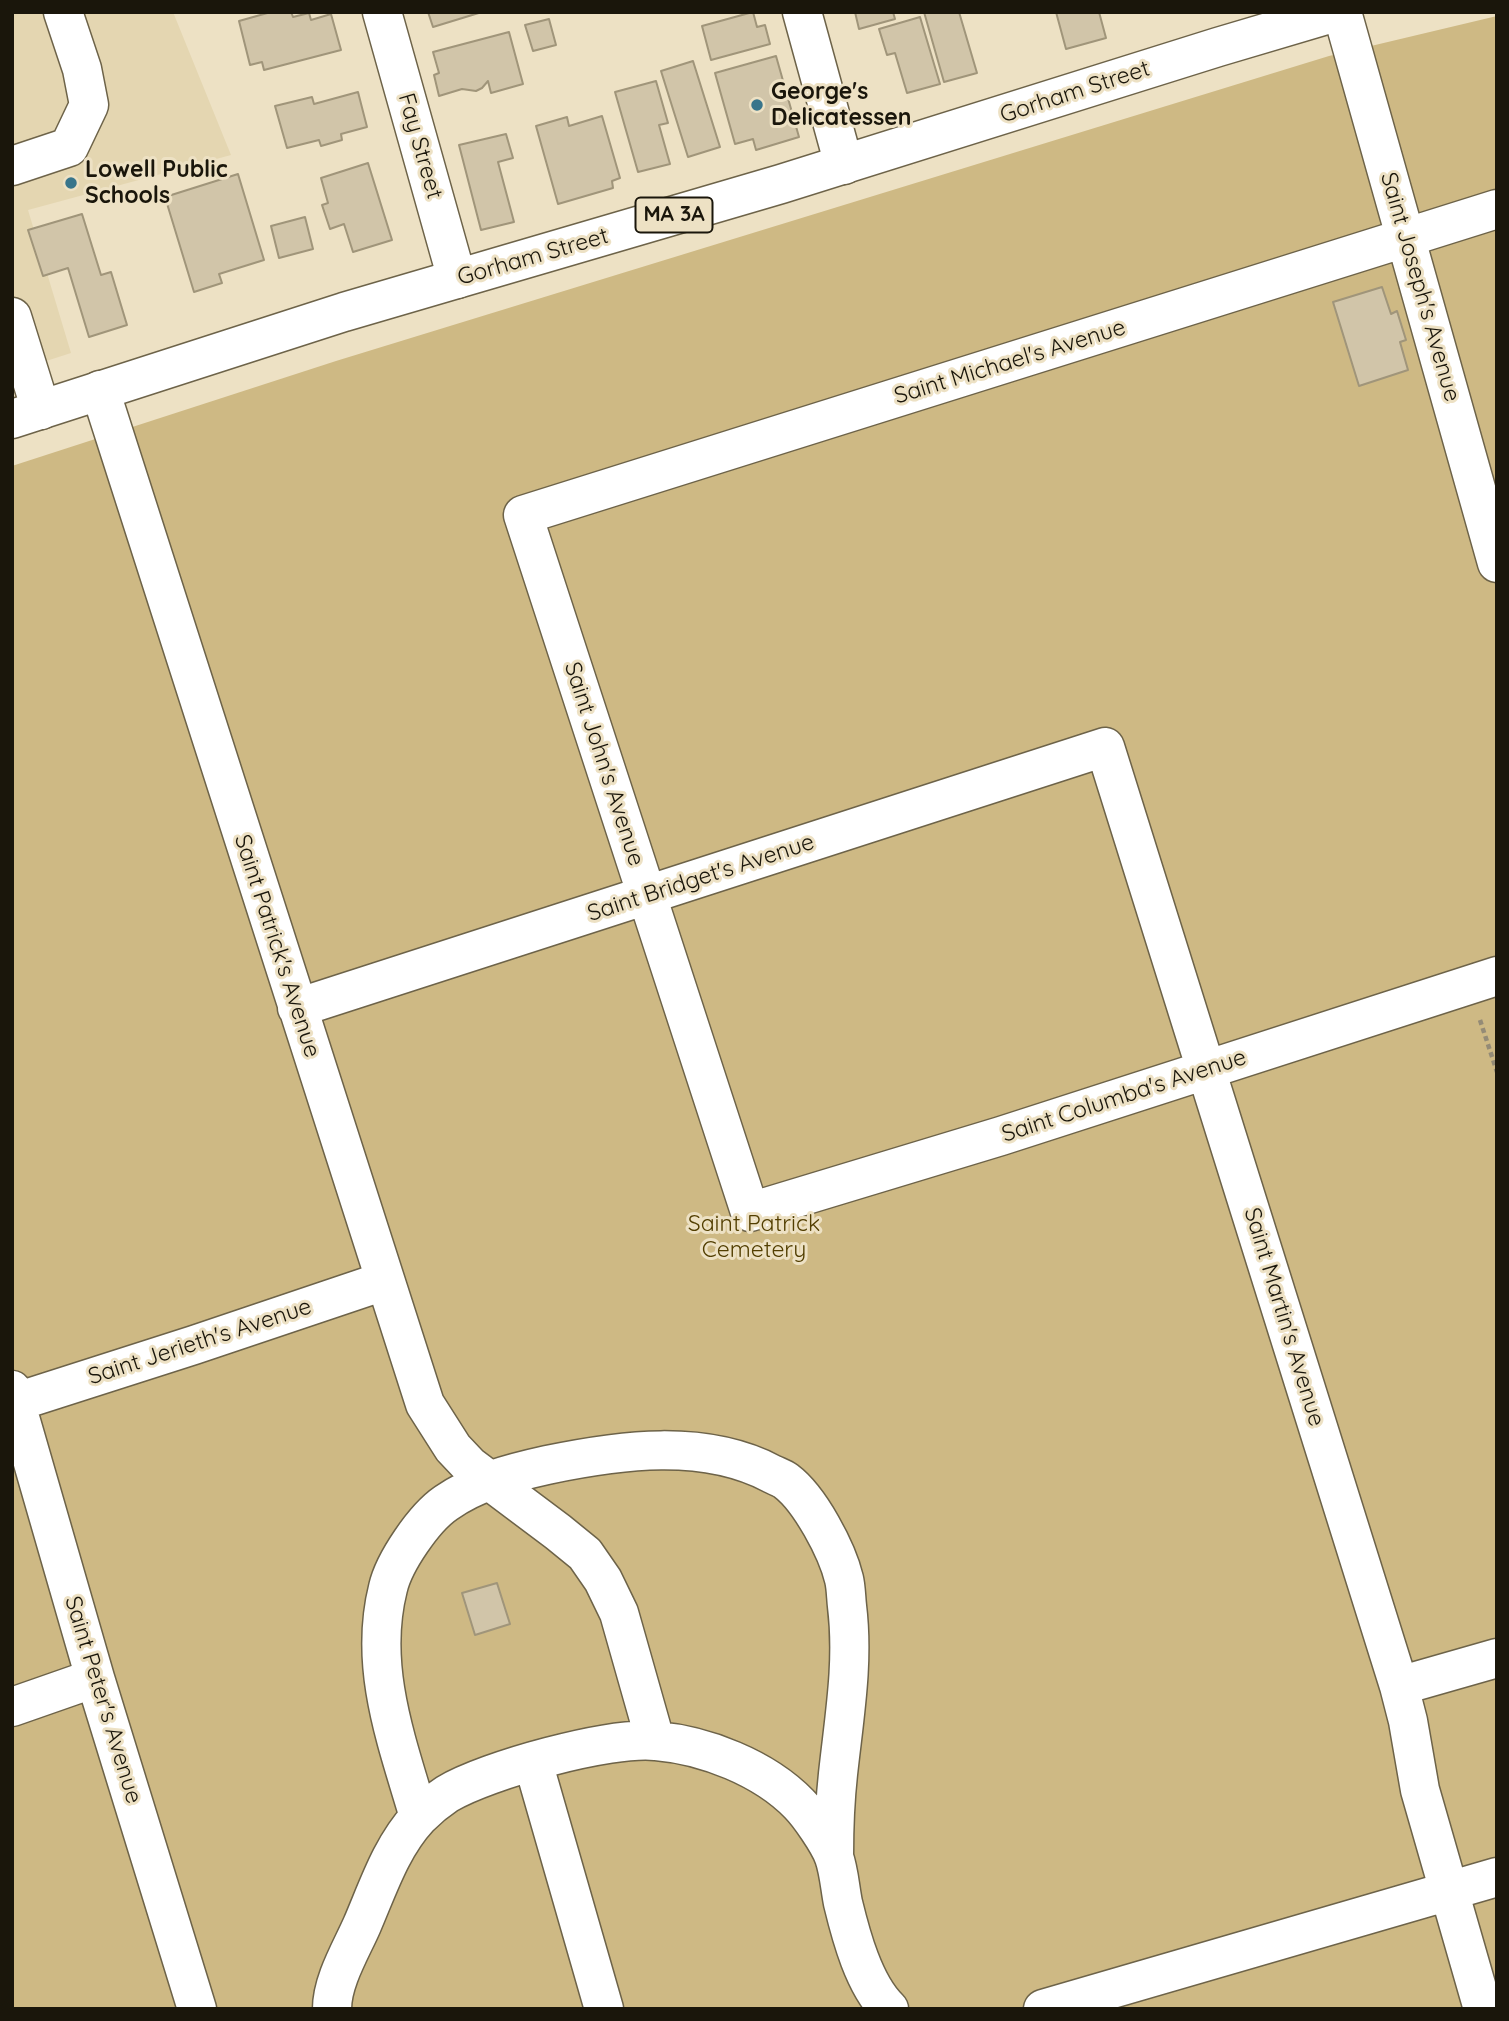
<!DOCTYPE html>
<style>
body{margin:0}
#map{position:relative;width:1509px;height:2021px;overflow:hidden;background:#ede1c4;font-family:Quicksand,sans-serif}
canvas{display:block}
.frame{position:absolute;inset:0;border:14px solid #1a160b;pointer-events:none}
</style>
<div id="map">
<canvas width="1509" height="2021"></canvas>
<div class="frame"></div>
</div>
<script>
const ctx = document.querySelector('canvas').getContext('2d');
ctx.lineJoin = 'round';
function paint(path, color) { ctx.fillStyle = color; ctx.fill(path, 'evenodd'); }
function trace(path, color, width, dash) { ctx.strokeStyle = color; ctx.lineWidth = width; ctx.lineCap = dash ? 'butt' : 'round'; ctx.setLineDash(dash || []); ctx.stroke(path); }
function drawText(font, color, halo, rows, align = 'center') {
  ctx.font = font + ' Quicksand,sans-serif'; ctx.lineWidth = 6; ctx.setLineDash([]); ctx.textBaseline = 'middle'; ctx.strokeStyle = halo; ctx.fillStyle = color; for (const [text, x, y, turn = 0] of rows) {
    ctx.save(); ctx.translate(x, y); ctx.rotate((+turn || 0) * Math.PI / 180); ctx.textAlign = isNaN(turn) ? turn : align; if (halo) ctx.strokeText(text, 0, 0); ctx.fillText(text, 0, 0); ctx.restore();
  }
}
paint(new Path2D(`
 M12,12H173L231,155L28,210L71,353L12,372Z`), '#e4d6b1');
paint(new Path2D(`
 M1497,16V2009H12V466L336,361L1329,56Z`), '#ceb984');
const building = new Path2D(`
 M271,12H291L293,17L309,13L311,20L331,14L341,50L264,70L262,62L250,65L239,21Z
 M428,12H482L433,27Z
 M753,12L757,27L765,25L770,44L711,60L702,26Z
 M855,12H893L895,19L859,29Z
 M924,12H959L977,73L944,82Z
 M1056,12H1099L1106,38L1066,49Z
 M920,17L940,84L907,93L895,53L887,55L879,29Z
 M549,19L556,45L533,51L525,25Z
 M509,32L523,84L491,93L488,81L482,88L476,91L462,89L439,96L434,75L439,73L433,52Z
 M776,56L799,137L756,150L753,139L735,144L715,73Z
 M693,61L720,147L688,157L661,71Z
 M656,81L668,123L659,125L670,164L638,172L615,92Z
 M358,92L367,127L341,134L342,140L321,146L319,140L287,148L275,106L312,97L314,104Z
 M602,116L620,178L612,181L613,188L558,204L536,126L567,117L569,126Z
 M506,134L513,158L498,162L514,222L481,230L459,145Z
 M368,163L392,240L353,252L344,224L330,229L322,205L328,203L321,178Z
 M238,174L264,260L219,274L222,283L194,292L165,197Z
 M82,214L101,275L111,272L127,325L89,337L68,268L43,276L28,230Z
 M305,217L313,249L279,258L271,226Z
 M1382,287L1391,314L1397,311L1406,340L1400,342L1408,370L1359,386L1333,302Z
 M497,1583L510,1624L475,1635L462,1593Z`);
paint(building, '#d1c5a9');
trace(building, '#a0957a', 2);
const minor = new Path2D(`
 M382,12L457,279
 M802,12L844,165
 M1342,12L1497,563
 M12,166L69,147L89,105L82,69L63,12
 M1497,209L523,515L750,1212L1001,1136L1497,976
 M12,317L41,410
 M100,390L425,1404L453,1448L470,1466L558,1532L585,1554L603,1580L619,1613L655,1740
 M297,1008L1105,747L1399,1686L1408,1721L1420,1790L1483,2009
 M12,1390L95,1678L197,2009
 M16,1402L194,1345L384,1281
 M1399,1686L1497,1658
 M12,1707L95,1678
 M533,1762L604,2009
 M419,1817C397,1742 368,1667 388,1588C394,1562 424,1518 446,1503C476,1482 511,1473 547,1465C619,1450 704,1438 772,1474C776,1476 782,1478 786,1481C810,1499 837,1550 844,1579C846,1587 846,1597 847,1606C854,1663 844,1718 838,1774C835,1801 834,1829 834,1856
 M332,2009C332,1981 351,1950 362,1925C378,1888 391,1847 419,1817C427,1809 438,1800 447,1794C487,1770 610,1736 656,1741C705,1745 764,1768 799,1804C809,1814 829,1843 834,1857C839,1871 840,1888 843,1903C851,1936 864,1985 889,2009
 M1043,2009L1497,1877`);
const major = new Path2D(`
 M12,419L344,312L781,184L1218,47L1336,12`);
trace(minor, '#6d6349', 41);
trace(major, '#6d6349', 41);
trace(new Path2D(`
 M1480,1020L1497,1072`), '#948b76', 4.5, [5, 3.5]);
trace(minor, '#fff', 38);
trace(major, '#fff', 38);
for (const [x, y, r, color] of [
 [757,105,7,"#38758b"],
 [71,183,7,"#38758b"]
]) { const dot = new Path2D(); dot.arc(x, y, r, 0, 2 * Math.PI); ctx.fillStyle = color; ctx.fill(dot); trace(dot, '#ede1c4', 2.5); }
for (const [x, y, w] of [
 [674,215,77]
]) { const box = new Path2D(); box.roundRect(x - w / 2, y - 17.5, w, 35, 5); ctx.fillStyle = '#ede1c4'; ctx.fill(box); trace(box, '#1a160b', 2); }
drawText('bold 21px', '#1a160b', null, [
 ["MA 3A",674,215]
]);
drawText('bold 23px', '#1a160b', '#ede1c4', [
 ["George's",771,92],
 ["Delicatessen",771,118],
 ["Lowell Public",85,170],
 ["Schools",85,196]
], 'left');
drawText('23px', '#1a160b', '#ede1c4', [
 ["Gorham Street",1075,92,-18],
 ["Fay Street",420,146,74],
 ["Gorham Street",533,257,-16],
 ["Saint Joseph's Avenue",1420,287,74],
 ["Saint Michael's Avenue",1010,362,-17],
 ["Saint John's Avenue",604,764,72],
 ["Saint Bridget's Avenue",701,878,-18],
 ["Saint Patrick's Avenue",277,946,72],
 ["Saint Columba's Avenue",1124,1096,-18],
 ["Saint Martin's Avenue",1284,1317,73],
 ["Saint Jerieth's Avenue",200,1342,-18],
 ["Saint Peter's Avenue",103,1700,73]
]);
drawText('23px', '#523e00', '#ede1c4', [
 ["Saint Patrick",754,1224],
 ["Cemetery",754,1250]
]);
</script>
